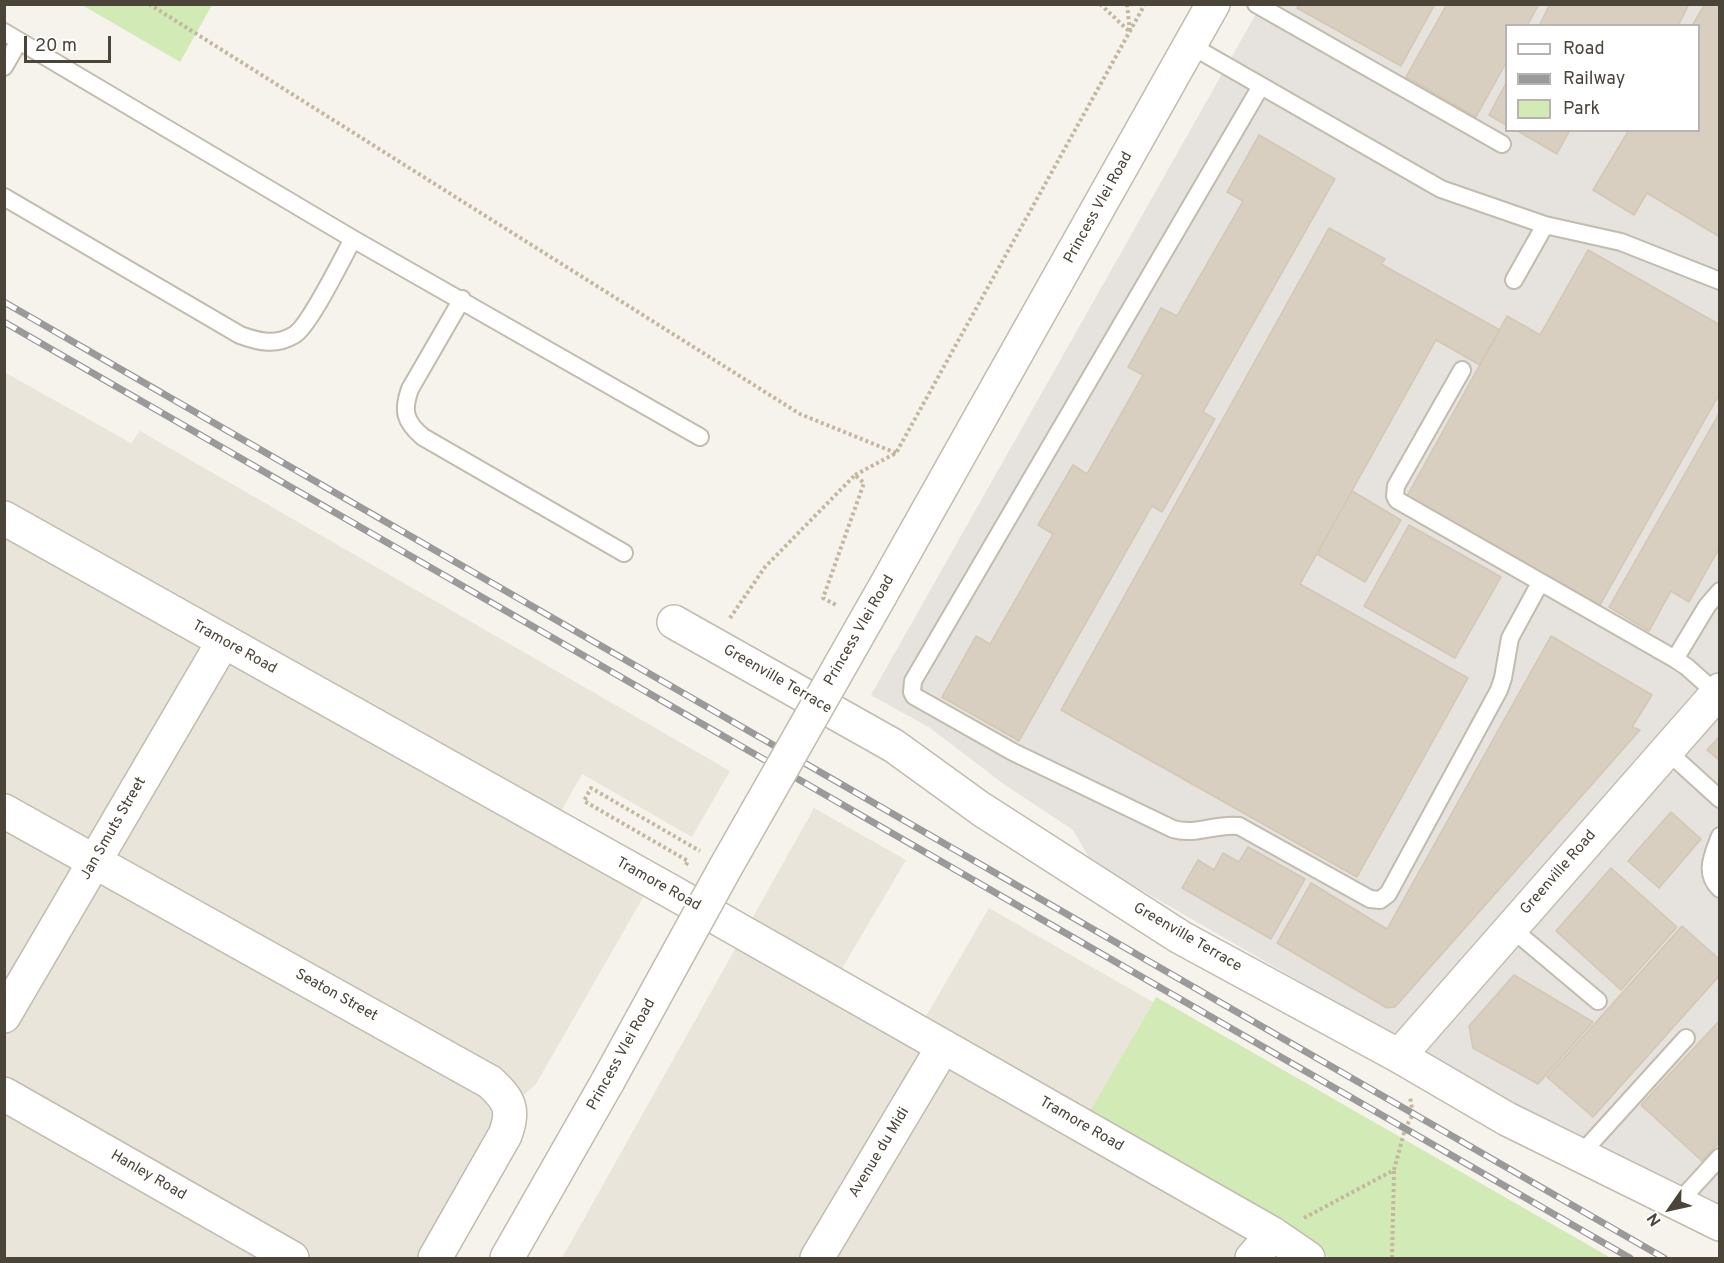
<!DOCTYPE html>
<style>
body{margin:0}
#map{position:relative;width:1724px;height:1263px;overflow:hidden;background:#f6f3ec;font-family:Overpass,sans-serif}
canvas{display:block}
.frame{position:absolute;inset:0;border:6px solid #4b4439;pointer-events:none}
.legend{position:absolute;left:1505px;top:24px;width:195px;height:108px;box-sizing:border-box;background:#fff;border:2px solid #b7b4b0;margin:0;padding:8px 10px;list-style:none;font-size:18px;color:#4b4439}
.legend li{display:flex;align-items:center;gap:12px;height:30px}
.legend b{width:30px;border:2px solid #b7b4b0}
.north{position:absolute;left:1640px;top:1179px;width:60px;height:60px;-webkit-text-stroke:4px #fff;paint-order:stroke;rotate:236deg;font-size:16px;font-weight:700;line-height:24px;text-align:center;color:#4b4439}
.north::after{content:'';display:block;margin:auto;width:21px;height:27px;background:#4b4439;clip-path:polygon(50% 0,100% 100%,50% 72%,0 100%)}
.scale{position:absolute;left:24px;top:36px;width:87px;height:27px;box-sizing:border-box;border:3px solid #4b4439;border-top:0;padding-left:8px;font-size:18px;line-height:21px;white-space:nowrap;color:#4b4439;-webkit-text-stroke:4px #fff;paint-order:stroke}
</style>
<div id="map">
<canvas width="1724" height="1263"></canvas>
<div class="frame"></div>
<ul class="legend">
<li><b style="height:8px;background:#fff"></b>Road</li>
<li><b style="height:8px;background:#9a9a9a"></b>Railway</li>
<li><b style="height:16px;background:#d2eab5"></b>Park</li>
</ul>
<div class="north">N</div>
<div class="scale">20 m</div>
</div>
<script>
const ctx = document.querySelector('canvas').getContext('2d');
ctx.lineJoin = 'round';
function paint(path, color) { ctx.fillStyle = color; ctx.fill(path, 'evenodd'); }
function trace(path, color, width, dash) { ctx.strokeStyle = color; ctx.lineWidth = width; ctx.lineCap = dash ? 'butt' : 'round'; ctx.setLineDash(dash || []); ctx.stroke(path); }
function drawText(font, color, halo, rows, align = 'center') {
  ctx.font = font + ' Overpass,sans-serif'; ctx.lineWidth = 5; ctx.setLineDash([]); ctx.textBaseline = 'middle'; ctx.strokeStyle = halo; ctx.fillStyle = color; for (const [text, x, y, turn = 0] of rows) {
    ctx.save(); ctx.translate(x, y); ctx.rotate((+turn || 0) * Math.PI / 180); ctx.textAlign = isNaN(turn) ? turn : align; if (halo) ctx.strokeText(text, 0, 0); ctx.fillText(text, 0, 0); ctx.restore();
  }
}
paint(new Path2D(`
 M4,372L131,443L140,431L730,771L692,837L582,774L554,824L653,880L536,1084L513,1105L439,1258H5Z
 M814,808L906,860L834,982L918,1030L989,908L1153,1002L1084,1124L1311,1258H562Z`), '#eae5da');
paint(new Path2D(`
 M1261,5H1719V1206L1523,1110L1091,861L1073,830L1005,785L930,728L871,695ZM1506,26H1698V130H1506Z`), '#e6e2dd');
paint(new Path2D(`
 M82,5H212L180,62Z
 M1156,997L1611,1258H1329L1308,1240L1277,1218L1091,1110Z`), '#d2eab5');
const building = new Path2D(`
 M1299,4H1435L1401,66L1297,8Z
 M1447,4H1539L1527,26H1506V63L1476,117L1406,77Z
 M1550,4H1689L1678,26H1539Z
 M1705,4H1720V237L1647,193L1634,215L1593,190L1629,130H1698V26H1692Z
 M1506,83V125L1489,115Z
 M1516,130H1570L1557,154Z
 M1259,135L1335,179L1203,412L1215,419L1162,512L1152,506L1019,741L942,697L976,636L990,644L1053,534L1038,525L1073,465L1087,474L1143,375L1128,367L1161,308L1177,316L1243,201L1227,192Z
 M1329,228L1385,259L1381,264L1500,330L1480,365L1436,340L1300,584L1468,678L1357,877L1061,710Z
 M1588,250L1720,325V393L1600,605L1407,496L1507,316L1540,335Z
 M1720,412V547L1689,602L1671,591L1649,631L1609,607Z
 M1352,491L1401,520L1365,582L1317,554Z
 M1409,525L1501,577L1455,658L1364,606Z
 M1551,636L1652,695L1632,727L1640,730L1395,1007L1387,1008L1277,943L1311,883L1387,929Z
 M1720,736V761L1707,750Z
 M1671,812L1701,839L1659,888L1628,861Z
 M1248,847L1305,879L1271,939L1182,888L1198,860L1214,870L1223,853L1239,862Z
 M1611,868L1677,927L1621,990L1556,931Z
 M1682,926L1720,960V975L1593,1117L1547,1077Z
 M1514,975L1593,1022L1538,1084L1473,1048L1469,1026Z
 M1720,1020V1141L1702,1161L1641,1105Z`);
paint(building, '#d8cfc1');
trace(building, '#d3c7b4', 1.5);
const service = new Path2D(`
 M1256,4L1502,144
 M4,32L353,239L700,437
 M1190,45L1441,189L1545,225L1621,242L1720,281
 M4,67L19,41
 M1261,86L913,681L912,692L914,696L1013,752L1173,829C1196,836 1216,823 1239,826L1370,899L1380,900L1388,894L1499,690L1503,678L1510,638L1540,583
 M4,197L240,335C259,342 276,346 294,335C309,327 343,257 353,239
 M1514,280L1545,225
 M462,299L410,389C402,411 405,422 423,437L624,553
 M1462,370L1396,486L1395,496L1397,500L1675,659L1707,606L1720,591
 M1675,659L1687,667L1716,693
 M1666,750L1720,799
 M1720,836C1713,855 1703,873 1720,889
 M1511,928L1598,1001
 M1580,1155L1686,1038
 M1678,1203L1720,1157`);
const minor = new Path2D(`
 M4,518L670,891L1273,1234L1308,1258
 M674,622L894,746L981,809L1180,937L1399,1056L1507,1119L1720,1224
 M4,811L490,1082C509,1100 515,1109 505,1135L435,1258
 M4,1016L223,642
 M1399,1056L1720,690
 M4,1094L292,1258
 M817,1258L943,1047
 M1252,1258L1273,1234`);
const tertiary = new Path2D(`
 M881,594L1213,4
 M507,1258L608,1081`);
trace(service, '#c2bbae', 20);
trace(minor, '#c2bbae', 36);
trace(tertiary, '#c2bbae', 36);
trace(new Path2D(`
 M149,4L800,414L896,453
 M1100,4L1130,32L1127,4
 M855,475L896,453L1145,4
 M730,618L765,567L855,475L864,483L823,598L836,605
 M686,865L688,861L584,801L591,788L700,851
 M1304,1218L1394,1170L1405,1129L1413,1114L1410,1097
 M1392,1258L1394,1171`), '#c4b79f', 4, [3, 3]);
trace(service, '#fff', 16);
trace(minor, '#fff', 33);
trace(tertiary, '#fff', 33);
const rail = new Path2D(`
 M4,302L1664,1258
 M4,322L1630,1258`);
trace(rail, '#9a9a9a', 7);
trace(rail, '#fff', 4.5, [14]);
const tertiaryBridge = new Path2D(`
 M608,1081L724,870L881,594`);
trace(tertiaryBridge, '#c2bbae', 36, []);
trace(tertiaryBridge, '#fff', 33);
drawText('15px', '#4b4439', '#fff', [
 ["Princess Vlei Road",1099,208,-61],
 ["Princess Vlei Road",860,631,-60],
 ["Tramore Road",234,648,29],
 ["Greenville Terrace",777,680,30],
 ["Jan Smuts Street",114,829,-60],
 ["Greenville Road",1559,873,-49],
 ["Tramore Road",658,885,29],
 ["Greenville Terrace",1187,938,30],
 ["Seaton Street",336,996,29],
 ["Princess Vlei Road",622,1055,-61],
 ["Tramore Road",1081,1125,30],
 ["Avenue du Midi",880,1153,-59],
 ["Hanley Road",148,1176,30]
]);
</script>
